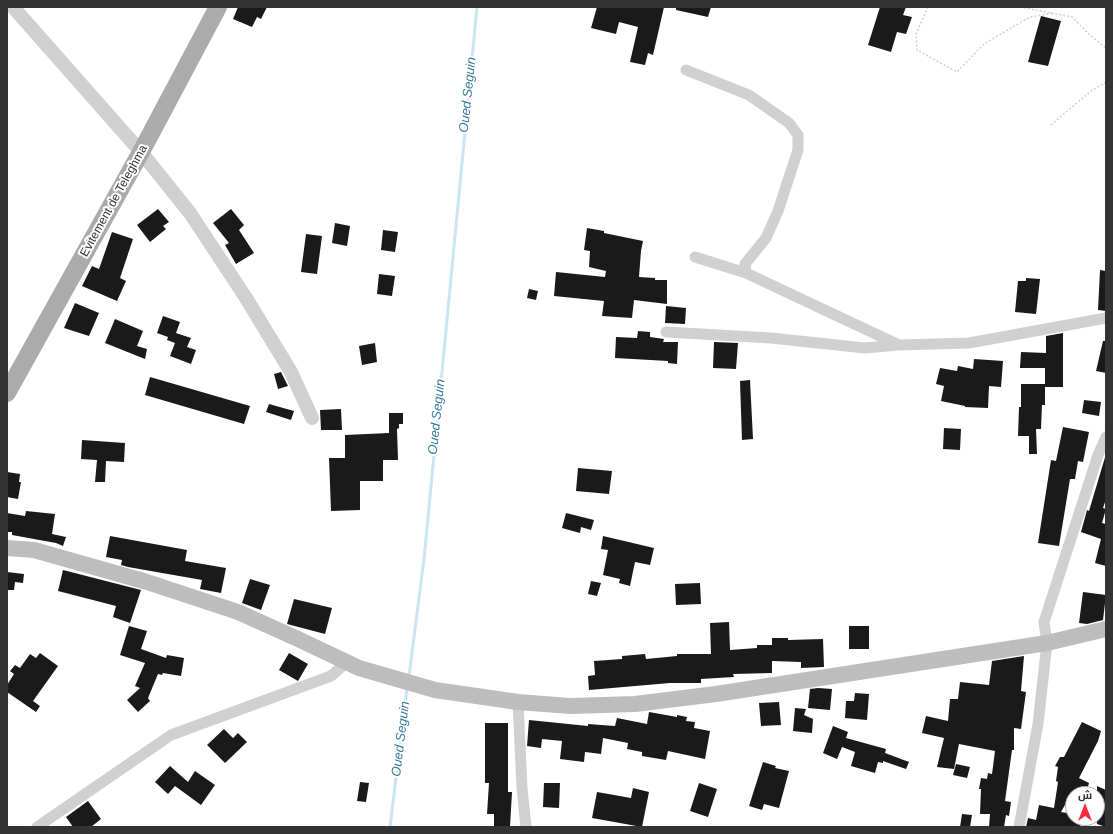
<!DOCTYPE html>
<meta charset="utf-8">
<style>
body{margin:0}
#map{position:relative;width:1113px;height:834px;overflow:hidden;background:#fff;font-family:Helvetica,Cairo,sans-serif}
canvas{display:block}
.frame{position:absolute;inset:0;border:8px solid #333;pointer-events:none}
.north{position:absolute;left:1065px;top:786px;width:40px;height:40px;box-sizing:border-box;background:#fff;border:1px solid #adadad;border-radius:50%;rotate:0deg;font-size:11px;font-weight:700;line-height:16px;text-align:center;color:#333}
.north::after{content:'';display:block;margin:auto;width:14px;height:18px;background:#f62941;clip-path:polygon(50% 0,100% 100%,50% 72%,0 100%)}
</style>
<div id="map">
<canvas width="1113" height="834"></canvas>
<div class="frame"></div>
<div class="north">ش</div>
</div>
<script>
const ctx = document.querySelector('canvas').getContext('2d');
ctx.lineJoin = 'round';
function trace(path, color, width, dash) { ctx.strokeStyle = color; ctx.lineWidth = width; ctx.lineCap = dash ? 'butt' : 'round'; ctx.setLineDash(dash || []); ctx.stroke(path); }
function paint(path, color) { ctx.fillStyle = color; ctx.fill(path, 'evenodd'); }
function drawText(font, color, halo, rows, align = 'center') {
  ctx.font = font + ' Helvetica,sans-serif'; ctx.lineWidth = 4; ctx.setLineDash([]); ctx.textBaseline = 'middle'; ctx.strokeStyle = halo; ctx.fillStyle = color; for (const [text, x, y, turn = 0] of rows) {
    ctx.save(); ctx.translate(x, y); ctx.rotate((+turn || 0) * Math.PI / 180); ctx.textAlign = isNaN(turn) ? turn : align; if (halo) ctx.strokeText(text, 0, 0); ctx.fillText(text, 0, 0); ctx.restore();
  }
}
trace(new Path2D(`
 M409,676L424,559L477,7
 M390,827L407,688`), '#cce4f1', 3);
paint(new Path2D(`
 M238,7H267L261,19L257,17L252,27L233,19Z
 M597,7H664L653,55L648,53L645,65L630,62L638,27L619,22L616,34L591,28Z
 M676,7H711L708,17L676,10Z
 M880,7H906L903,15L912,17L906,34L897,32L891,52L868,45Z
 M1041,16L1061,21L1048,66L1028,62Z
 M158,209L169,222L163,226L166,229L150,242L137,225Z
 M231,209L244,225L239,230L254,253L236,264L225,245L229,243L213,223Z
 M335,223L350,226L347,246L332,243Z
 M587,228L604,231V233L643,241L641,251L639,277L655,278V280H667V304L634,300L632,318L602,316L604,301L554,296L556,272L605,277L606,271L589,267L590,251L584,250Z
 M383,230L398,232L395,252L381,250Z
 M112,232L133,239L120,278L126,281L117,301L82,286L92,266L99,269Z
 M306,234L322,236L317,274L301,272Z
 M1100,270L1106,271V311L1098,310Z
 M379,274L395,276L392,296L377,294Z
 M1026,278L1040,279L1036,314L1015,312L1018,281H1026Z
 M529,289L538,291L536,300L527,298Z
 M75,303L99,313L89,336L64,328Z
 M666,306L686,308L685,324L665,323Z
 M163,316L180,322L176,333L191,338L187,347L196,350L191,364L170,356L175,343L167,340L168,337L157,333Z
 M115,319L143,331L137,346L147,349L145,359L105,343Z
 M638,331L650,332V337L664,339L663,342H678L677,364L668,363V361L615,358L616,337L637,338Z
 M1063,333V387H1045V368H1020L1021,352L1046,353V336Z
 M1103,341H1106V373L1096,371Z
 M714,342L738,343L736,369L713,368Z
 M375,343L377,362L362,365L359,346Z
 M974,359L1003,361L1001,387L989,386L988,408L965,407V406L941,401L944,386L936,384L940,368L957,371L958,366L973,369Z
 M281,372L288,386L278,389L274,374Z
 M150,377L250,406L244,424L145,395Z
 M750,380L753,439L742,440L740,381Z
 M1021,384H1045V405H1042L1041,429H1036L1037,454H1029V436H1018L1019,407H1021Z
 M1084,400L1101,402L1099,416L1082,413Z
 M269,404L294,411L291,420L266,412Z
 M341,409L342,430H321L320,410Z
 M389,413H403V424H399V428L397,429L398,460H383V481H360V510L331,511L329,458H345V435L389,433Z
 M1063,427L1089,432L1083,462L1078,461L1075,479H1070L1059,546L1038,543L1051,460L1056,461Z
 M944,428L961,429L960,450L943,449Z
 M82,440L125,443L124,462L106,461L105,482H95L97,460L81,459Z
 M1106,454V499L1103,508L1106,509L1102,523L1106,524V566L1095,563L1101,539L1081,532L1087,510L1089,511Z
 M578,468L612,471L609,494L576,491Z
 M7,472L20,474L19,482H21L18,499L7,497Z
 M26,511L55,514L52,534L66,537L63,546L56,543L12,535V532H7V513L25,516Z
 M566,513L594,520L591,530L581,527L580,533L562,528Z
 M110,536L187,550L185,561L226,568L221,593L200,589L202,580L128,567L121,565L122,560L106,557Z
 M603,536L654,548L650,565L635,562L630,586L619,583L620,579L603,575L608,550L601,549Z
 M63,570L141,590L130,623L113,617L116,606L58,591Z
 M7,572L24,574L23,583L15,582L14,590H7Z
 M250,579L270,585L261,610L242,603Z
 M591,581L601,583L597,596L588,594Z
 M700,583L701,604L676,605L675,584Z
 M1083,592L1106,595L1103,620L1087,624L1079,623Z
 M294,599L332,608L325,634L287,624Z
 M729,622L730,650L757,648V645H772V638H788V640L823,639L824,667L801,668V662L772,661V673L733,674L734,677L701,679V683H670L589,690L588,676L595,675L594,661L622,659V656L645,654L646,659L677,656V654H711L710,623Z
 M129,626L147,631L141,649L166,658L167,655L184,658L181,676L163,673L162,675L158,674L148,698L150,701L138,712L127,700L140,688L135,686L145,663L120,655Z
 M849,626H869V649H849Z
 M40,653L58,666L33,701L40,706L36,712L7,692V685L14,674L10,671L15,665L20,668L30,654L36,658Z
 M289,653L308,664L298,681L279,670Z
 M1024,656L1021,691L1026,692L1021,729L1014,728V750H1012L1005,801L1011,802L1009,816L1006,815L1004,827H989L990,814H980L981,789H979L981,778L987,779L988,773L992,774L995,751L959,744L954,769L937,767L944,738L922,733L926,716L948,721L950,699H958L960,682L989,685L992,661Z
 M818,688L832,689L830,710L808,708L810,689Z
 M855,693L869,694L867,720L845,718L846,701H854Z
 M779,702L781,725L761,726L759,703Z
 M795,708L806,709L804,715L813,719L812,733L793,731Z
 M649,712L677,717V715L687,717L686,721L695,722L694,728L710,731L705,759L668,751L666,760L642,756V752L627,749L628,743L603,738L601,754L585,752L584,762L560,759L562,741L542,739L541,748L527,746L529,720L588,726V724L615,726L617,718L647,724Z
 M1082,722L1101,731L1098,741L1079,778L1089,783L1086,794H1071L1061,812L1073,814V818H1082L1080,827H1026L1028,818L1036,820L1039,805L1054,808L1058,782L1056,781L1058,767L1055,766L1060,757H1064Z
 M485,723H508V792H512L510,827H494V814H487L489,783H485Z
 M833,726L848,732L846,738L886,749L885,753L909,762L906,769L883,761V763L878,762L875,773L851,766L855,752L842,747L837,759L823,753Z
 M224,729L233,738L238,733L247,742L225,763L207,745Z
 M763,762L776,766L775,768L789,771L779,808L764,804L762,810L749,806Z
 M956,764L970,767L967,778L953,775Z
 M170,766L188,782L195,771L215,785L201,805L175,786L168,794L155,782Z
 M360,782L369,783L366,802L357,801Z
 M544,783H560L559,808L543,807Z
 M699,783L717,789L708,817L690,811Z
 M1097,786L1106,790V827L1097,824Z
 M633,788L649,792L642,827L592,818L597,792L631,798Z
 M88,801L101,819L91,827H73L66,817Z
 M962,814L972,815L970,827H960Z`), '#1a1a1a');
trace(new Path2D(`
 M928,7L916,34L917,50L957,72L984,44L1030,17L1054,13
 M1020,7L1072,17L1090,35L1106,48
 M1051,125L1091,91L1106,82
 M1094,827L1106,802`), '#d0d0d0', 1.5, [2, 2]);
trace(new Path2D(`
 M686,70L749,95L789,123L798,135V150L778,211L766,238L745,264L746,273
 M695,257L746,273L899,345L969,343L1106,318
 M666,332L771,338L865,348L898,345
 M518,702L522,788L526,827
 M37,827L171,735L331,676L347,662
 M1019,827L1038,724L1047,643L1044,622L1098,455L1106,437`), '#d0d0d0', 11);
trace(new Path2D(`
 M13,7L141,152L190,213L246,298L291,372L312,418`), '#d0d0d0', 14);
trace(new Path2D(`
 M7,548L34,550L147,582L238,612L298,639L359,668L435,690L518,702L570,706L635,704L716,694L1047,643L1106,629`), '#bdbdbd', 16);
trace(new Path2D(`
 M7,393L141,152L218,7`), '#ababab', 18);
drawText('12px', '#333', '#fff', [
 ["Evitement de Teleghma",114,201,-61]
]);
drawText('italic 13px', '#377b9f', '#fff', [
 ["Oued Seguin",468,95,-84],
 ["Oued Seguin",437,417,-84],
 ["Oued Seguin",401,739,-83]
]);
</script>
